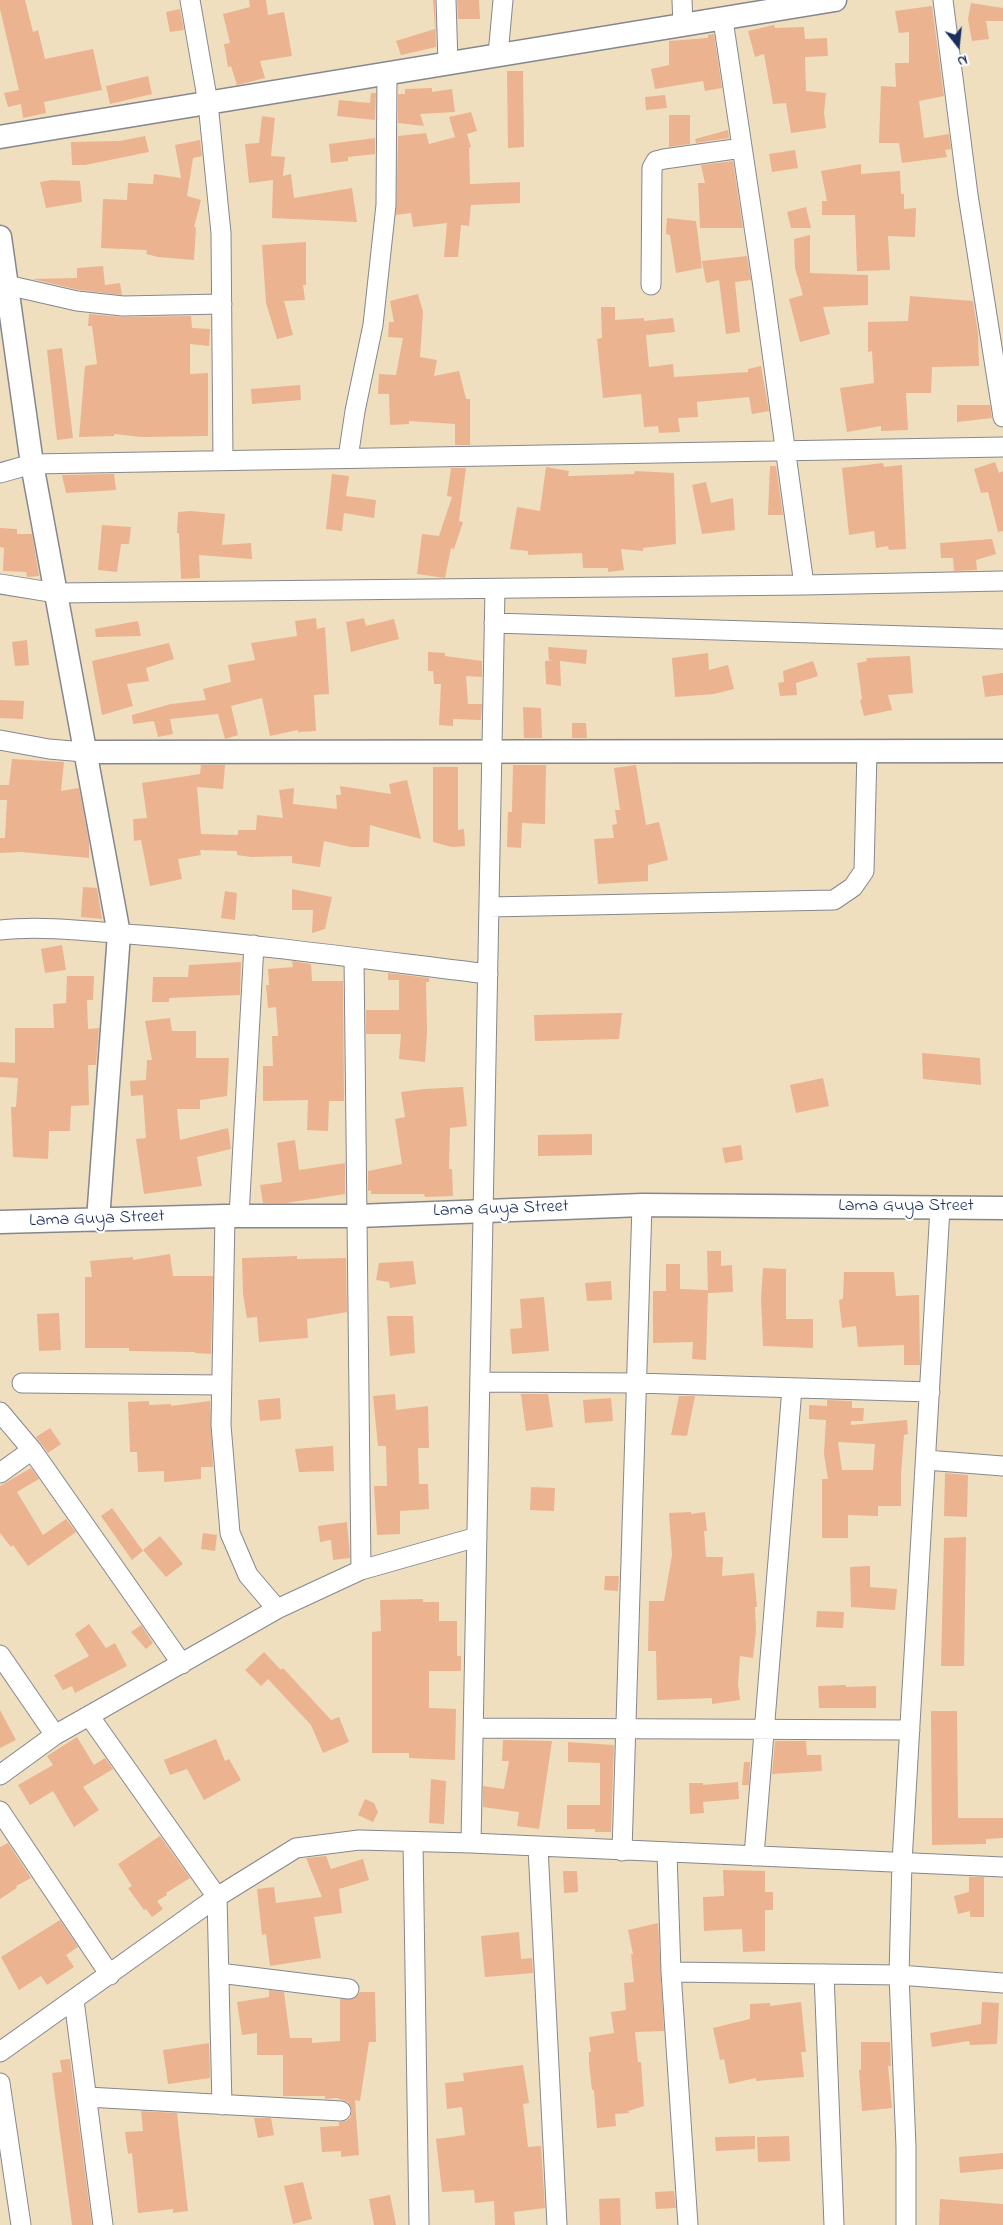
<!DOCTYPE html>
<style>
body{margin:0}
#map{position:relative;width:1003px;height:2225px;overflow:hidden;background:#f0dfbf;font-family:"Indie Flower",sans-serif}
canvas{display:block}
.north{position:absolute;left:933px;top:20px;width:50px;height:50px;-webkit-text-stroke:4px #fff;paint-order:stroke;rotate:164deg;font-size:14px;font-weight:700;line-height:20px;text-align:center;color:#1b2f5e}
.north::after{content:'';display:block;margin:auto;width:18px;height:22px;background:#1b2f5e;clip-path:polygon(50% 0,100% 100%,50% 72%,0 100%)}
</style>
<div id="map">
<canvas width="1003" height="2225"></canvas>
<div class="north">N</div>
</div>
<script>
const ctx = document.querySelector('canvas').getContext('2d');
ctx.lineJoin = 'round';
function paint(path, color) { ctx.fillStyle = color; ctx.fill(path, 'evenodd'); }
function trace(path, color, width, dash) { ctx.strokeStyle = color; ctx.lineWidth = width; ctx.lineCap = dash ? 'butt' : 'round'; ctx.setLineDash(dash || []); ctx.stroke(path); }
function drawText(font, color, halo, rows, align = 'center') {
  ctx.font = font + ' "Indie Flower",sans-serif'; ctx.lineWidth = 4; ctx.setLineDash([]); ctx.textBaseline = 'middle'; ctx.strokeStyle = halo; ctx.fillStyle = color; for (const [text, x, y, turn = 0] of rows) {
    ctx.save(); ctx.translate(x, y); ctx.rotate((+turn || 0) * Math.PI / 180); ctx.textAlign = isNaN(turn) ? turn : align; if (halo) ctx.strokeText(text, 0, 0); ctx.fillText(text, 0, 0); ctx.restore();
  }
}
paint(new Path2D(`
 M0,0H25L33,32L38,30L45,59L93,49L102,90L44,102L46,113L23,118L21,104L8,107L4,93L19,90L0,9Z
 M249,0H266L268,15L284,12L292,56L260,61L265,78L237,85L231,66L228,67L224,44L230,43L223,14L250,7Z
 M433,0H435L436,47L401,55L396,41L435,29Z
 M457,0H479L480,19H458Z
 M971,3L1003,8V21H986L989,39L972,41L968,19Z
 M932,6L944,96L919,101L924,138L949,134L951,149L945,150L947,157L902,163L899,143H879L881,86L896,87L895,63H909V32L899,33L895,11Z
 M180,9L184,30L170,32L166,12Z
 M774,25L775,28L804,27L805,39L827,38L828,56L805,57L806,91L826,93L824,113L826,128L791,133L786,103L773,104L764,54L755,57L748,31Z
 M714,34L722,88L705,91L703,81L655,89L651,69L669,65V41L708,38V35Z
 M507,71H523L524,147L508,148Z
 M148,76L152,94L110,104L106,86Z
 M432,88V92L452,89L455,112L420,114L424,126L398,123V94H405V89Z
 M371,93H376L375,120L337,116L339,100L370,103Z
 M665,95L667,108L646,110L645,97Z
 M471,112L477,131L467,134L471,147L469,148L470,184L520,182V203L471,205L469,226L461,225L458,257H444L447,223L413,227L411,213L396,215L398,136L426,133L429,144L467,134L455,137L449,117Z
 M669,115H690V144L669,147Z
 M262,116L275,118L271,156L285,157L283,176L291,174L294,198L352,188L357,222L272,218L273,180L249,183L245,144L259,143Z
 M728,130L729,138L696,143L695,139Z
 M145,136L149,152L85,165H72L71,142L120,141Z
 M375,138V158V154L348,157V161L331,163L329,144Z
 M200,140L202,156L193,158L187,196L201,200L194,227H196L194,260L158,257L146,254L147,250L101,248L103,199L127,200L128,183L153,184L154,174L181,178L175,145Z
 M795,150L798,168L772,172L769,154Z
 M733,161L743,228H700L698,183H705L701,165Z
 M861,164V174L900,171L901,194H904V209L916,208L915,237L888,236L890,270L857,271L855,215H822V201H827L821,171Z
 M52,180L80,181L82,202L46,208L40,182Z
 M806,207L811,228H791L787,212Z
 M667,218L696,221L702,268L676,273L670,235L666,234Z
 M810,235V273L868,275V305L823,307L830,334L800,342L789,299L803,295L795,268L794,239Z
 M306,242V285H303L305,300L284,301L293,335L277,339L266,303L262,245Z
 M747,256L751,280L735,282L740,332L726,334L719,280L706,283L702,261Z
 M103,266L105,285L120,283L122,295L79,290L32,279L77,278V268Z
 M418,294L423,312L420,357L437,360L434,376L459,371L466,399H470V445H455V424L409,421V424L390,425L389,394H378L379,374L396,375L403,338L388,337L389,322H394L390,301Z
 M910,296L973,301L978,333L979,366L932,367L931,393H906L908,430L881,431V426L847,432L840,388L874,383L872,351L868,352V322L908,321Z
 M601,307H615V320L644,318V321L673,318L675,332L646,335L649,367L673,364L674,377L748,372V369L761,366L769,411L752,414L749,397L697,402L698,417L678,418L680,432L659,433L658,426L644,427L641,394L603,398L597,339L602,338Z
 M89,314L123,317L191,316L192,328L210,329L209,346L190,344V374L208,373V436L141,437L114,434V436L79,437L85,366L97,364L92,326H88Z
 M62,348L73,438L57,440L47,350Z
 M300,385L301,400L252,404L251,389Z
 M957,405H990L992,418L957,422Z
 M995,462L999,473L1003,471V531L998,532L988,492L981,493L974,469Z
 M883,463L884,467L902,465L906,549L889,550L888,546L876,548L874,531L849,535L842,468Z
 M770,466H776L783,515H768Z
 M546,467L569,471L568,476L634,474L635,471L674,473L676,544L643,548V551L621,549L624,570L608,572V568H583L582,553L528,555V551L510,549L517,507L540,511Z
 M451,468H466L459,521L463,522L454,549L451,548L445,578L417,574L422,534L439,536L452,497L447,496Z
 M114,474L116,490L66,493L62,475Z
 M332,474L349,476L346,496L376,500L374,518L344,513L342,531L326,529Z
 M706,482L711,503L733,498L735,530L702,534L692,485Z
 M190,511L225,514L222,545L251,543L252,559L199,555L200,578L181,579L179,533H177L178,512Z
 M102,525L131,527L129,544H121L117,572L98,570Z
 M0,528L17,529V534H32L39,576L27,577L26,572L3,571L4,548L0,547Z
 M992,539L996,554L976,560L977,570L954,571L953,558H941L940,543Z
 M316,618L317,629L325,627L329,694L314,695L316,731L298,732V730L270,736L262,698L231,706L238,735L225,739L218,714L170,719L173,734L158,737L154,721L133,724L132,715L171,704L206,700L203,689L231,682L228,665L255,660L251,643L297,636L295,621Z
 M364,618L366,626L394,619L399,639L351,652L346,622Z
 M138,621L141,636L96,637L95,629Z
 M27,640L29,665L15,666L12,642Z
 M169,643L174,659L146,668L149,681L127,684L133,706L102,715L92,661Z
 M548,647L587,650L586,664L560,661L561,686L546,684L545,661L555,660H549Z
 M428,652L445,653V656L482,661V677L466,676L468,704H482L481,720L453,719V726L439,725L441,684H434L433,671H428Z
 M708,653L709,670L728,665L734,689L714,694L675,697L672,658Z
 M910,656L913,693L888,695L892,710L864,716L860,700L862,699L857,663L867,661L866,658Z
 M813,661L818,676L796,683L797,695L780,696L778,683L784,682L783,671Z
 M1003,673V695L985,697L982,676Z
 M0,700L24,701L23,719L0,718Z
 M523,707L541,708L542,738H524Z
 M572,723H586L587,738H572Z
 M12,759L64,762L61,791L79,788L89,842V858L21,852L0,853V838H5L7,800H0V785H9Z
 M201,765H225L223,789L197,787L201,834L238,835V830H256L257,815L283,818L279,790L294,788L293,804L337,809L336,795H341L340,786L391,794L389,784L407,780L421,839L370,825L369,847H351L324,841L320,867L292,863V856L251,857L237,855V851L200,850L201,855L178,859L182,879L150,886L141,840L134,841L133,819L147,818L142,783L200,774Z
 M513,765H546L545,824L522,823L521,848L507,847L508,812H512Z
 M636,765L646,825L659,822L668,860L648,865V881L598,884L594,839L614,838L612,825L617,824L615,810H620L614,768Z
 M433,767H458V830L464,829L465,846L452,847L433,842Z
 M83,887L97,888L102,919L81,917Z
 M292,889L332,897L325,929L312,933L313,910H292Z
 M225,891L237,893L235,920L221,918Z
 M62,945L66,970L45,973L41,949Z
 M292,961L311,964L312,981H343L344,1101H329L328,1131L307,1130L308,1100L263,1101V1066H273L272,1036H278L276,1007L268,1008L266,985H269L268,969L293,967Z
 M241,962L240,995L169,998V1002H152L153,977H188L189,965Z
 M388,973L429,978V982H426L427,1032L425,1062L399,1059L401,1034H366V1010H399V980H388Z
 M67,976H94L93,1000H87L88,1029L99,1028L96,1065H88L89,1105L71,1106L70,1131H49L48,1159L13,1157L11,1107H16L18,1078L0,1077V1062L15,1063V1028H54L53,1004L66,1003Z
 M622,1013L619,1039L535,1041L534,1015Z
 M170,1018L172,1031H196V1058H229L227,1096L200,1100V1109H177L180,1140L228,1128L231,1149L197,1157L202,1186L144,1194L136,1139L146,1138L143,1095L131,1096L130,1081L146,1080L147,1060H152L145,1021Z
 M922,1053L980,1058L981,1085L923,1079Z
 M823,1078L829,1106L796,1113L790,1085Z
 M463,1087L467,1126L450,1128L449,1169H452L453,1196L425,1197L424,1194H371V1190L368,1191V1171L402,1164L395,1119L405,1117L401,1092L424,1089Z
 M592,1134V1155L538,1156V1135Z
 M295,1140L299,1170L345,1163V1194L286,1203H263L260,1185L282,1182L277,1143Z
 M741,1145L743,1160L725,1163L722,1148Z
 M707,1251H721V1266L732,1265L733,1292L708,1293Z
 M170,1254L173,1276H213L211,1354L195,1353V1352L129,1351V1348H85V1277H92L90,1261L133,1257V1260Z
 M297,1256V1259L346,1258L347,1312L307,1319L308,1338L259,1342L257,1317L247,1318L243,1294L242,1258Z
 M413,1261L416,1284L390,1288L389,1282L376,1280L379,1263Z
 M666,1264H680V1289L708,1290L706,1360L692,1359L693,1342L653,1343V1291H666Z
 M763,1268L786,1269V1319H813V1348L763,1346L761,1298Z
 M844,1272H894L896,1296L919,1295L920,1365H904V1345L858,1347L856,1326L842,1328L839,1300L843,1299Z
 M611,1281L612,1300L587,1301L585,1283Z
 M544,1297L549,1351L512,1354L510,1329L522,1328L520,1299Z
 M59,1313L61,1350L39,1351L37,1314Z
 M387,1316H413L415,1353L390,1356Z
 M395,1394L396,1410L428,1406L429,1448H418L419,1484H428L429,1509L400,1511V1534L377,1535L374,1486H387L386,1446H378L373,1396Z
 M521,1394H548L553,1427L526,1431Z
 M679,1396H695L687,1436L671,1435Z
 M280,1398L281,1419L260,1421L258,1400Z
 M611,1398L613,1421L585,1423L583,1400Z
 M827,1400L852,1401V1408H864L863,1421H851V1425L907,1420L908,1434L904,1435L901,1475V1506H878V1516L848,1515V1538H822V1479H828L824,1454L826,1420L809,1419V1405L827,1406ZM838,1442L875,1444L873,1470H842Z
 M149,1401V1405L171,1404V1406L210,1401L213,1467H201V1479L164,1482V1471L138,1472L137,1452H130L128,1402Z
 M50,1428L61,1444L48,1453L36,1437Z
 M333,1446L334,1471L299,1472L295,1449Z
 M31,1468L39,1479L17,1492L43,1535L66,1519L76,1532L28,1566L13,1545L11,1547L0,1533V1486Z
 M945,1473L968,1475L967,1517L944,1516Z
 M531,1487L555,1488L554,1511L530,1510Z
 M112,1508L143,1551L132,1560L101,1516Z
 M691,1512V1514L705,1512L707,1531H704L706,1557H723L722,1576L754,1573L757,1607H755L756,1631L753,1658L740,1656L738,1684L740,1700L712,1704V1698L657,1700L656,1651H648L649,1601H664L672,1555L669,1513Z
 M347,1522L350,1558L333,1560L331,1540L320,1542L318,1526Z
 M203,1533L217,1535L215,1551L201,1549Z
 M160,1536L183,1564L166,1577L143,1550Z
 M966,1537L964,1666H941L944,1538Z
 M870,1566V1587L897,1589L895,1610L851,1607L850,1567Z
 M605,1576H619L618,1591L604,1590Z
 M423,1599V1602H439V1621H457V1656H461V1671H429V1708L456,1709L455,1760L409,1758V1753H372V1632L381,1631L380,1600Z
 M817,1611L844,1612L843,1628L816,1627Z
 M89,1624L106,1648L115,1643L127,1666L75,1693L72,1686L63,1690L54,1675L89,1656L75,1634Z
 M141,1625L153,1643L146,1649L131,1632Z
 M264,1652L281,1670L283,1668L331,1720L339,1717L349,1742L323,1753L311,1725L268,1679L261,1686L245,1670Z
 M846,1685V1687L876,1686V1708H819L818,1686Z
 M0,1710L16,1740L0,1748Z
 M931,1711H957L958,1818H1003V1838L986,1839V1844L932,1845Z
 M77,1737L94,1765L105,1758L113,1769L83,1787L99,1810L74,1827L53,1791L30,1805L18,1785L53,1765L47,1756Z
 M216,1739L225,1761L229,1759L241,1780L204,1800L187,1769L170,1775L164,1760Z
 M503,1740L552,1741L539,1829L517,1826L519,1812L483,1807V1786L504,1789L509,1761H502Z
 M775,1741H806L807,1755H821L822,1771L772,1774Z
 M568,1742L614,1745L611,1832H595V1829H567V1805H600V1763L568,1762Z
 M744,1762H750L749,1785H742Z
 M431,1779L446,1781L444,1824L429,1823Z
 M738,1782L739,1799L703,1802L704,1813L690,1814L689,1783H703V1785Z
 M365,1799L374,1803L378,1812L373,1822L358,1815Z
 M160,1836L190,1878L166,1893L167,1895L157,1901L163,1909L152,1917L146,1909L144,1910L128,1888L132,1886L118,1864Z
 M8,1843L31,1878L16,1886L17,1888L0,1899V1847Z
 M326,1856L331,1869L363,1859L369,1880L339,1889L342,1913L314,1917L321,1958L270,1966L266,1934L262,1935L257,1889L274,1887L276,1903L322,1897L306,1858Z
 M723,1870L765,1871V1892H773V1910H765V1951L743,1952L742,1929L704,1931L703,1897L724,1896Z
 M563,1871H577L578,1892L564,1893Z
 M969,1877H984V1917H970V1911L958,1914L954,1896L969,1892Z
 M60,1920L78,1947L66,1955L74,1967L47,1985L41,1976L19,1990L1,1957Z
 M658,1923L664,2031L635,2032L638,2062H641L644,2106L628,2111L629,2113L615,2114L616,2126L597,2128L594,2090H592L589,2063V2052H591L589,2037L614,2033L611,2012L626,2010L624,1983L634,1982L631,1954H633L628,1930Z
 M519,1932L521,1959L532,1958L533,1973L485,1977L481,1936Z
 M269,1990L284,1992L290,2038H312V2043L340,2041V1999H353L360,1992H375L376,2042H369L360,2101L355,2100L359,2155L341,2157V2151L322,2152L320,2127L339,2126V2122L346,2121L350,2118L352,2111L348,2102L337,2098L325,2099V2096H283V2055H257V2033L242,2035L237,2002L269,1997Z
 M801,2002L806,2052H801L804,2077L756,2081V2078L729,2084L724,2059L720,2060L713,2028L750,2019V2004L770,2003V2006Z
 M982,2002L999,2003L997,2044L970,2045L969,2041L932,2047L930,2033L981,2024Z
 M861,2042H890L891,2066H888L892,2108L862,2111L859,2070H861Z
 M209,2043L210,2078L168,2084L163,2050Z
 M70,2059L92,2225H72L52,2073L62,2072L60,2060Z
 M523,2065L529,2103L523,2104L528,2147L541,2146L545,2208L514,2212L515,2225H495L494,2201L475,2203L474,2190L442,2192L436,2139L465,2135L462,2107L447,2109L445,2083L464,2081L463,2073Z
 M141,2111L177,2113L188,2211L173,2213V2209L138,2213L132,2153L128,2154L125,2132L143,2131Z
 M254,2118H271L274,2135L258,2138Z
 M755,2136V2149L716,2151L715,2137Z
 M789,2136L790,2161L758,2162L757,2137Z
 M1003,2153V2169L960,2173L959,2157Z
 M303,2182L312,2219L293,2224L284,2186Z
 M674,2191L676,2208L656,2209L655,2192Z
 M390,2195L396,2225H374L369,2199Z
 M620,2198L621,2225H600L599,2199Z
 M940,2199L1003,2204V2225H939Z`), '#ebb38f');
const minor = new Path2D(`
 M190,0L208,103L221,233L223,460
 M446,0L448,63
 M682,0L683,25
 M943,0L968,195L1003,417
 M723,20L762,280L804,585
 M498,55L503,0
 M7,285L77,301L123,306L222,304
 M651,285L652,168L656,161L664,159L742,148
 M348,458L355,411L373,325L386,205L387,73
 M0,473L32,464L1003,447
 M0,584L56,593L804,585L1003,581
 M494,623L1003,639
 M0,740L49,749L84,752
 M489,907L834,900L853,887L864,871L867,751
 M0,930C43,925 97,932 140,935C257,944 372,960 488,974
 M354,958L361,1570
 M225,1216L221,1425L230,1533L248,1575L277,1609
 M239,1216L254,945
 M480,1382L636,1383L930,1392
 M22,1383L221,1385
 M0,1412L32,1450L182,1664
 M926,1460L1003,1466
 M0,1473L32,1450
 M0,1655L55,1735
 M90,1717L217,1897L222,2105
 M474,1728L910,1730
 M0,1775L55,1735L277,1609L361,1570L477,1537
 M0,1811L110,1975
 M413,1842L419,2225
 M471,1843L495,589
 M538,1847L557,2225
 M622,1851L642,1205
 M667,1853L671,1972L688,2225
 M754,1856L792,1388
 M671,1972L899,1975L1003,1983
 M219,1973L349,1989
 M824,1974L834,2225
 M74,2000L103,2225
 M0,2052L217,1897L296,1848L359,1840L471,1843L1003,1867
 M0,2083L21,2225
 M87,2097L341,2111
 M906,2225V2147L899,1975L902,1862L940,1208`);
const tertiary = new Path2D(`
 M0,137L835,0
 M0,237L32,464L119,934L98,1220
 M84,752L1003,751
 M0,1222L225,1216H357L642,1205L1003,1208`);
trace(minor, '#86878e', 21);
trace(tertiary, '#86878e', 25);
trace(minor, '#fff', 19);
trace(tertiary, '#fff', 22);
drawText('18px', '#1b2f5e', '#fff', [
 ["Lama Guya Street",906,1207],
 ["Lama Guya Street",501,1210,-2],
 ["Lama Guya Street",97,1220,-2]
]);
</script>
